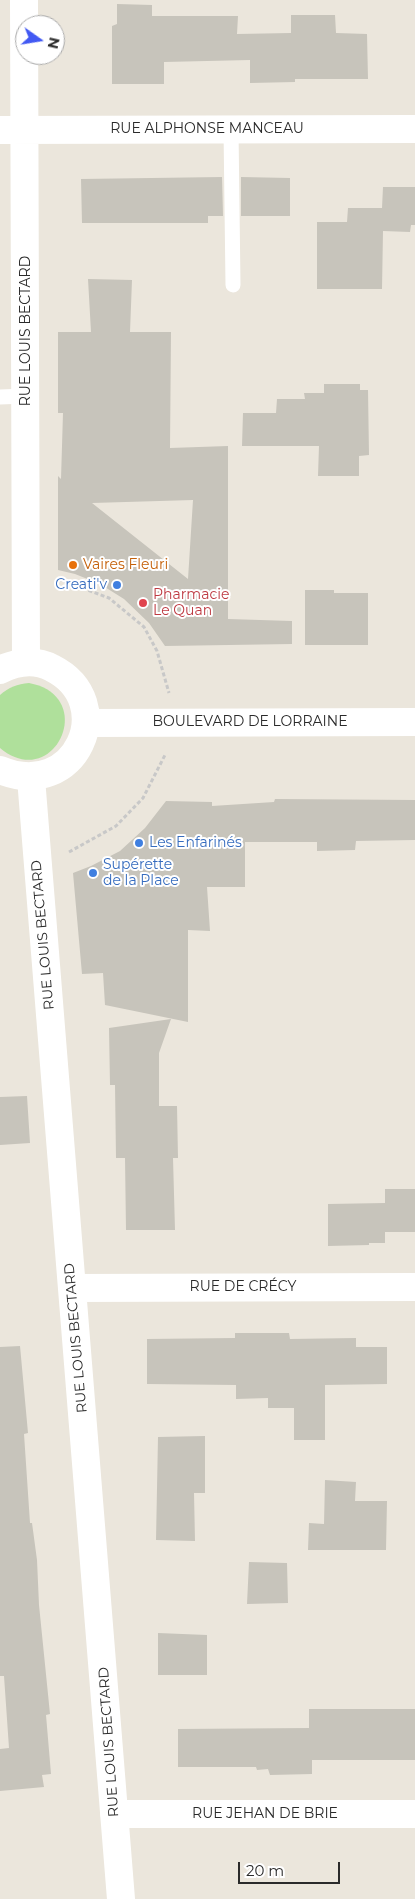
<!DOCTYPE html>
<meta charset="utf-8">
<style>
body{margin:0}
#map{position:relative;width:415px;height:1899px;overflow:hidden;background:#ebe6dc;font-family:Montserrat,sans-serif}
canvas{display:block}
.north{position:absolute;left:15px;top:15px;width:50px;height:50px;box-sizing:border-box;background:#fff;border:1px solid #aaa;border-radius:50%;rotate:103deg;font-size:14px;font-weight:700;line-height:20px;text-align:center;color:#2a2a2a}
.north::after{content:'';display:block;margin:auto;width:18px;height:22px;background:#4259f3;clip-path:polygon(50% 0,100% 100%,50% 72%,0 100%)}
.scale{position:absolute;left:238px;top:1862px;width:102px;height:22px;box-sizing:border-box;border:2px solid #2a2a2a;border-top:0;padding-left:6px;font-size:15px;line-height:18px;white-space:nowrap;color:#2a2a2a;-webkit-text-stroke:4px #fff;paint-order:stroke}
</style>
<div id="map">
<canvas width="415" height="1899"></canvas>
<div class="north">N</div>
<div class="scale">20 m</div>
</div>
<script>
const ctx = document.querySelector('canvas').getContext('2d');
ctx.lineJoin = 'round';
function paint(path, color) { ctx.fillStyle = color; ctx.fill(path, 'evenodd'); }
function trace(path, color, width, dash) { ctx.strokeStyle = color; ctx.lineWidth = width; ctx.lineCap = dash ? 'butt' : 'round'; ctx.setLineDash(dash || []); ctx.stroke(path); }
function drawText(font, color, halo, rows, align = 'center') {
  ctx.font = font + ' Montserrat,sans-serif'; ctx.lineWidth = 4; ctx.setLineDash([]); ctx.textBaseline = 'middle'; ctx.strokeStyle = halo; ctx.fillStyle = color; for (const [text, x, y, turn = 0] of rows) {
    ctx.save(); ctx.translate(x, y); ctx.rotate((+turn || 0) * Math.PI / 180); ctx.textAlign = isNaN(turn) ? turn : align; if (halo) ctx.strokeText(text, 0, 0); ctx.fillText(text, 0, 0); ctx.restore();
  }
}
paint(new Path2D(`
 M29,683C99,696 54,793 0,748V695C9,687 17,684 29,683Z`), '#afe09b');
paint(new Path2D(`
 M117,4L152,5V16H238L237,34L291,33V15H335L336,33L367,34L368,79H295V82L250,83V60L164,62V84H112V26L117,24Z
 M222,177L223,216H208V223H82L81,179Z
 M241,177L290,178V216H241Z
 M383,187H415V225H411L410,232L383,231L382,289H317V222H347L348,208H382Z
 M88,279L132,280L130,332H171L170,448L228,446V619L292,621V644L165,646L149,623L124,599L100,584L75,574L58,570V476L61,479L63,413H58V332H91ZM193,500L188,579L92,503Z
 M324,384H360V390H368L369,455L359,456V476H318L319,446H242L243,413H276L277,399H305L304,393H324Z
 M305,590H334V593H368V645H305Z
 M275,799L415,800V840L356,841L355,850L317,851V842H245V887H207L210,931L188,930V1022L105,1005L103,973L82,974L73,873L91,866L120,851L145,828L166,801L212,802V806L274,802Z
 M171,1019L159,1053V1106H177L178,1158H173L175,1230H126L125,1158H116L115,1085H110L109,1028Z
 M27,1096L30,1143L0,1145V1097Z
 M385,1189H415V1232H385V1243H369V1245L328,1246V1204L385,1203Z
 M235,1333H289L290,1339L356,1338V1347H387V1384L325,1385V1440H294V1408H268V1398L236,1399V1385L147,1384V1339L235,1338Z
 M20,1346L28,1433L24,1434L30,1523H32L37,1560L39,1605L50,1714L46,1715L51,1774L42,1775L44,1787L0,1791V1749L9,1748L4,1676H0V1347Z
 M205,1436V1493H194L195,1541L156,1540L158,1437Z
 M325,1480L356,1482L355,1501H387L386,1550H308L309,1523L324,1524Z
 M249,1562L287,1563L288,1603L247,1604Z
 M158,1633L207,1635V1675H158Z
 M309,1709H415V1760H312V1774L270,1775L268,1769L257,1770L256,1767H178V1729L309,1728Z`), '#c7c4bb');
trace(new Path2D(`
 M58,579L109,598L144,627L157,651L169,693
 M69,852L116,826L143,798L165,755`), '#c8c8c8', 3, [4, 2.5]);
trace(new Path2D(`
 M231,129L233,285
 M0,397L26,396`), '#fff', 15);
trace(new Path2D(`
 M24,0L26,662
 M0,130L415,129
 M31,778L121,1899
 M72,1288L415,1287
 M114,1814H415`), '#fff', 28);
trace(new Path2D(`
 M0,670C16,662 35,659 52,668C120,702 76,802 0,770
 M86,723L415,722`), '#fff', 28);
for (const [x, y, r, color] of [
 [73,565,5,"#e8710a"],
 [117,585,5,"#3f7fe0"],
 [143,603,5,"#e0444e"],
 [139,843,5,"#3f7fe0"],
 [93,873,5,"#3f7fe0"]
]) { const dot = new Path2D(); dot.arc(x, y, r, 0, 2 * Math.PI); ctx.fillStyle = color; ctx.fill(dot); trace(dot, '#fff', 2); }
drawText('14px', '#2a2a2a', '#fff', [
 ["RUE ALPHONSE MANCEAU",207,129],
 ["RUE LOUIS BECTARD",26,331,-90],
 ["BOULEVARD DE LORRAINE",250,722],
 ["RUE LOUIS BECTARD",43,935,-95],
 ["RUE DE CRÉCY",243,1287],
 ["RUE LOUIS BECTARD",76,1338,-95],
 ["RUE LOUIS BECTARD",109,1742,-94],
 ["RUE JEHAN DE BRIE",265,1814]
]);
drawText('14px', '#c56008', '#fff', [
 ["Vaires Fleuri",83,565]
], 'left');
drawText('14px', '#366cbe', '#fff', [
 ["Creati'v",107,585,"right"],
 ["Les Enfarinés",149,843],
 ["Supérette",103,865],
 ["de la Place",103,881]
], 'left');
drawText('14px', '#be3a42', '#fff', [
 ["Pharmacie",153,595],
 ["Le Quan",153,611]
], 'left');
</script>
